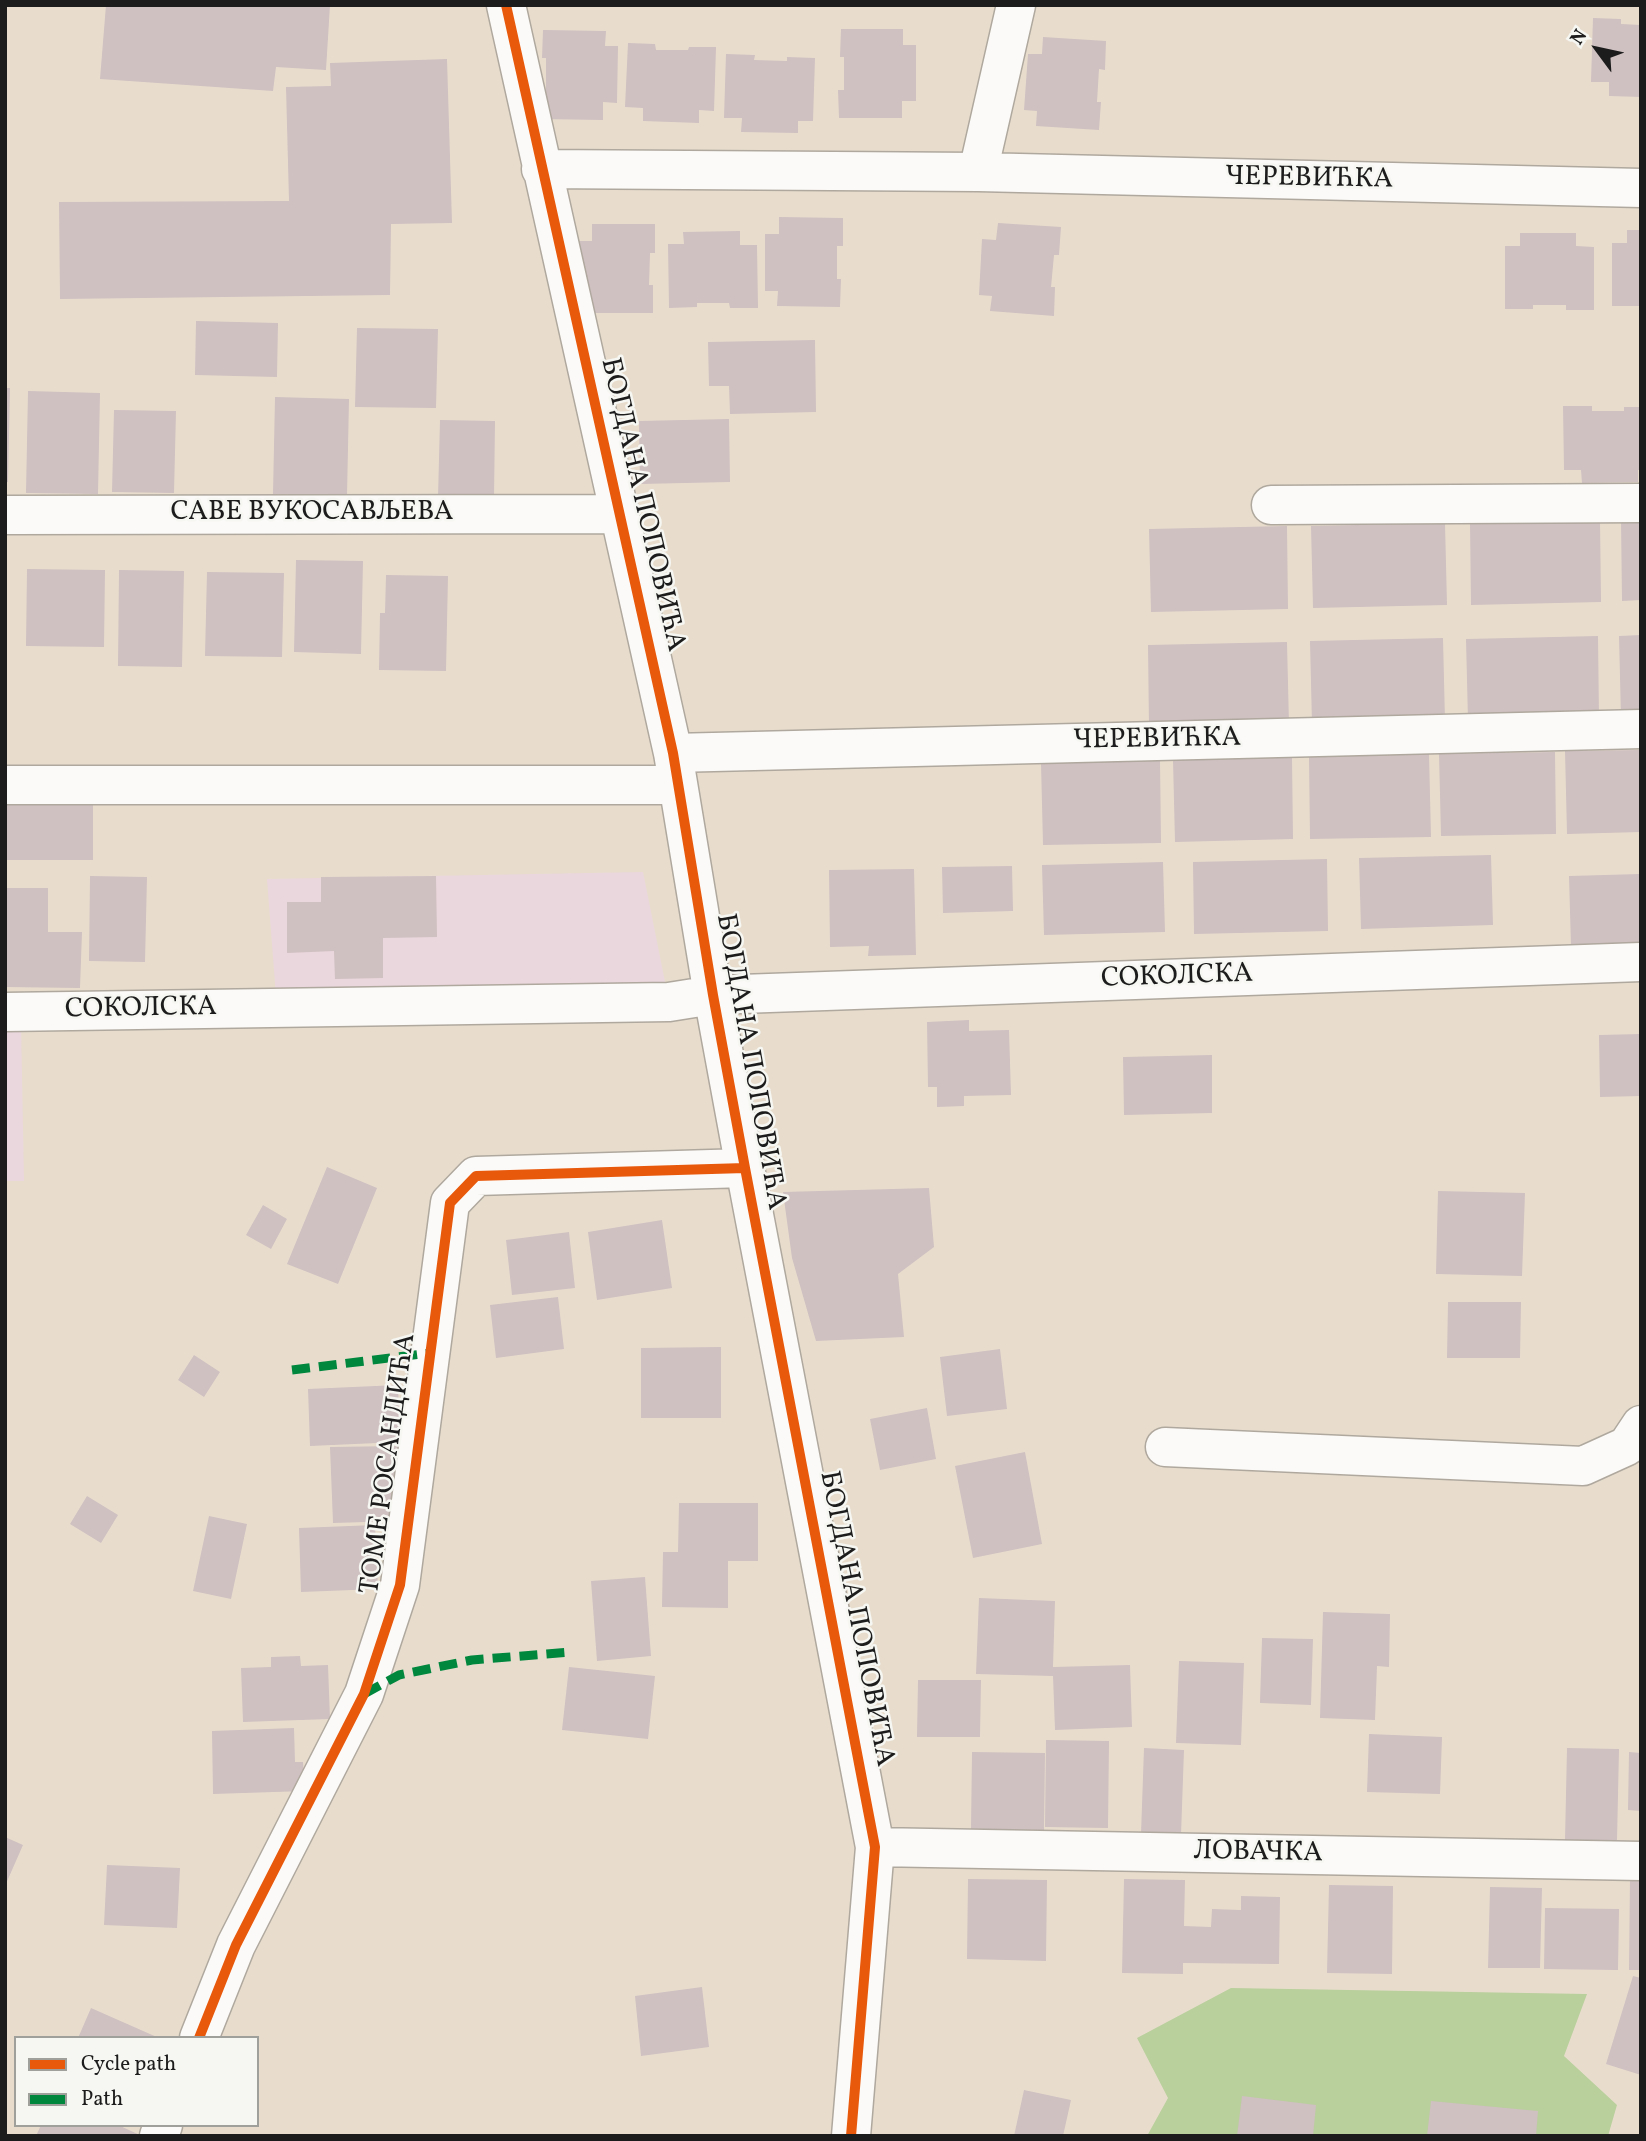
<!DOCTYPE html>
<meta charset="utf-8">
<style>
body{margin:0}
#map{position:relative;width:1646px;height:2141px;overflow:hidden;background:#e8ddcd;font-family:Vollkorn,serif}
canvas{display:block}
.frame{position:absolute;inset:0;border:7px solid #1c1c1c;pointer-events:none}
.legend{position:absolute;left:14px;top:2036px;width:245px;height:91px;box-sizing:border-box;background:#f6f6f2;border:2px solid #9f9f9c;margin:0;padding:9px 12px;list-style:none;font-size:21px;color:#1c1c1c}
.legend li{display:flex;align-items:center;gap:14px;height:35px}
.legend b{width:35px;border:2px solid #9f9f9c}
.north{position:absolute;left:1562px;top:14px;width:70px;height:70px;-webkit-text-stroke:5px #f6f6f2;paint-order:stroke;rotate:303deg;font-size:19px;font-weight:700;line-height:28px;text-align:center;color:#1c1c1c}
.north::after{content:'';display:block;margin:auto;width:24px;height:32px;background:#1c1c1c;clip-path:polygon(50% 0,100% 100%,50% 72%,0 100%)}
</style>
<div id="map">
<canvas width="1646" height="2141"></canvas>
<div class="frame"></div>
<ul class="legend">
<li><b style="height:9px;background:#e8590c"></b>Cycle path</li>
<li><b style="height:9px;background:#00873e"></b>Path</li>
</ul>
<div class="north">N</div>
</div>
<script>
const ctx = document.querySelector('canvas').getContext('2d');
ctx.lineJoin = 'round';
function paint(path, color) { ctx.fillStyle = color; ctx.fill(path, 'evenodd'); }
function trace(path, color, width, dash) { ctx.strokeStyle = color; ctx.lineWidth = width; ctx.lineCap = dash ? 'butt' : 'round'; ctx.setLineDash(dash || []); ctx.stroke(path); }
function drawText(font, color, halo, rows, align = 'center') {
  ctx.font = font + ' Vollkorn,serif'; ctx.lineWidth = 5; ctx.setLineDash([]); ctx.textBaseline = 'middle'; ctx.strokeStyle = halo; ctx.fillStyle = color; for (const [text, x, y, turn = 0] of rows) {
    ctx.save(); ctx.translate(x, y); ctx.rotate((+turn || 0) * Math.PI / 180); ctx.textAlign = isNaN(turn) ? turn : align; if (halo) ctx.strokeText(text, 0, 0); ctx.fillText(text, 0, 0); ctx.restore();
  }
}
paint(new Path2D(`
 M643,872L671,1012L277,1009L267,879Z
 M5,1024H21L24,1181H5Z`), '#ead6dd');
paint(new Path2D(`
 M1231,1988L1587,1994L1564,2056L1617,2105L1608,2136H1147L1168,2098L1137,2038Z`), '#b9cf9c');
paint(new Path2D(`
 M106,5H330L326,70L276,67L273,91L100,79Z
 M1593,18L1621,19V24L1641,25V97L1609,96V82H1591Z
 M841,29H903V45H916V101H902V118H839L838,90H844V57H840Z
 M543,30L606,31L605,46H618L617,103L603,102V120L540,119V91H546V58H542Z
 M1043,37L1106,41L1105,70L1099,69L1097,102H1101L1099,130L1036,126L1037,111L1024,110L1028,54H1042Z
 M628,43L655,44L656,50H688L689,47H716L714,111L699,110V123L643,121V108L625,107Z
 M726,54L755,55L754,60L787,61V57L815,58L813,121H798V133L741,132L742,118H724Z
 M447,59L452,223L391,224L390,295L60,299L59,202L289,201L286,87L331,86L330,63Z
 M779,217L843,218V246H837V279H841L840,307L777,306L778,291H765V234H779Z
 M998,223L1061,227L1059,255H1054L1051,287H1055L1054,316L990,311L992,296L979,295L982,239L996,240Z
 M592,224H655V253H650L649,285H653V313H590L578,241H592Z
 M1627,230H1641V302L1639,306H1612V243H1627Z
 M740,231V245H757L758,308H730L729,303H697V307L669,308L668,244H684L683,232Z
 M1520,233H1576V246L1594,247V310H1566V305H1533V309H1505V246H1520Z
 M196,321L278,323L277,377L195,375Z
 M357,328L438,329L436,408L355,407Z
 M815,340L816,412L730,414L729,386H709L708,342Z
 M5,388H10L8,482H5Z
 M28,391L100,393L98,494L26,493Z
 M275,397L349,399L347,496L273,494Z
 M1563,406H1592V411H1624V407H1641V470H1638V482L1582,483L1581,470H1564Z
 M114,410L176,411L174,493L112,492Z
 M729,419L730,482L640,484L639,421Z
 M440,420L495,421L494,499L438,498Z
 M1641,518V600L1622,601L1621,519Z
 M1600,519L1601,602L1471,605L1470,522Z
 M1445,523L1447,605L1313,608L1311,526Z
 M1287,526L1288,609L1151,612L1149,529Z
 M296,560L363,561L361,654L294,652Z
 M27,569L105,570L104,647L26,646Z
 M119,570L184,571L182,667L118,666Z
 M207,572L284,573L282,657L205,656Z
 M386,575L448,576L446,671L379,670L380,613H385Z
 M1641,635V718H1621L1619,636Z
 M1598,636L1599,718L1468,721L1466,639Z
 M1443,638L1445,721L1312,724L1310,641Z
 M1287,642L1289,725L1149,728L1148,645Z
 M1641,750V832L1567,834L1565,751Z
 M1555,752L1556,834L1441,836L1439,754Z
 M1429,754L1431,837L1310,839L1309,757Z
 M1292,757L1293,839L1175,842L1173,760Z
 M1160,760L1161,843L1043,845L1041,763Z
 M5,799H93V860H5Z
 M1491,855L1493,925L1361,929L1359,858Z
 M1327,859L1328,931L1194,934L1193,862Z
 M1163,862L1165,932L1044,935L1042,865Z
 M1012,866L1013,911L943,913L942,867Z
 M914,869L916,955L868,956L869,946L830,947L829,870Z
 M1640,874L1641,946L1571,947L1569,876Z
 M90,876L147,877L145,962L89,961Z
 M436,876L437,937L383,938V978L335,979L334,951L287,953V902H321V877Z
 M5,888H48V932H82L80,988L5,987Z
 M969,1020V1031L1009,1030L1011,1095L964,1096V1106L937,1107V1087H928L927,1022Z
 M1641,1034V1096L1600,1097L1599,1035Z
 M1212,1055V1113L1124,1115L1123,1057Z
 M327,1167L377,1188L338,1284L287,1264Z
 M929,1188L934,1247L898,1274L904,1337L816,1341L792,1258L783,1192Z
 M1438,1191L1525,1193L1522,1276L1436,1274Z
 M263,1205L287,1219L271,1249L246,1235Z
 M662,1220L672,1288L597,1300L588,1232Z
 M569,1232L575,1288L512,1295L506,1240Z
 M558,1297L564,1349L496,1358L490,1305Z
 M1448,1302H1521L1520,1358H1447Z
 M721,1347V1418H641V1348Z
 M1000,1349L1007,1409L947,1416L940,1357Z
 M194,1355L220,1372L204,1397L178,1380Z
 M398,1385L400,1442L310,1446L308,1389Z
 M927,1408L936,1459L880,1470L870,1419Z
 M398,1446L400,1521L333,1523L330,1447Z
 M1025,1452L1042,1544L973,1558L955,1466Z
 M87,1496L118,1515L101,1543L70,1524Z
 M679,1503H758V1561H728V1608L662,1607L663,1552H678Z
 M209,1516L247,1524L231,1599L193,1591Z
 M375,1525L378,1589L301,1592L299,1528Z
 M645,1577L651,1656L597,1661L591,1581Z
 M979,1598L1055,1601L1053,1667L1130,1665L1132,1727L1055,1730L1053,1676L976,1674Z
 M1323,1612L1390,1614L1389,1667L1377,1666L1375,1720L1320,1718Z
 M1262,1638L1313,1639L1311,1705L1260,1703Z
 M300,1656L301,1666L328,1665L330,1719L243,1722L241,1668L271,1667V1657Z
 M1179,1661L1244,1663L1241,1745L1176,1743Z
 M569,1667L655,1676L648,1739L562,1730Z
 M918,1680H981L980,1737H917Z
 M294,1728L295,1762H303L305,1791L213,1794L212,1731Z
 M1369,1734L1442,1737L1440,1794L1367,1792Z
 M1046,1740L1109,1741L1108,1828L1045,1827Z
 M1144,1748L1184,1750L1181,1835L1141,1834Z
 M1567,1748L1619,1749L1617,1841L1565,1840Z
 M972,1752L1045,1753L1044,1830L971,1829Z
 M1629,1752L1641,1753V1811L1628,1810Z
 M5,1837L23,1845L5,1886Z
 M107,1865L180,1868L177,1928L104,1925Z
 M1630,1875H1641V1970H1629Z
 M968,1879L1047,1880L1046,1961L967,1959Z
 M1124,1879L1185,1880L1184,1926L1211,1927L1212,1909L1241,1910V1896L1280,1897L1279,1964L1183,1963V1974L1122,1973Z
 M1329,1885L1393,1886L1392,1974L1327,1973Z
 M1490,1887L1542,1888L1540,1968H1488Z
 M1545,1908L1619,1909L1618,1970L1544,1969Z
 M1633,1976L1641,1978V2075L1606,2064Z
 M702,1987L709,2047L641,2056L635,1996Z
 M91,2008L159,2038H78Z
 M1024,2090L1071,2100L1063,2136H1014Z
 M1242,2096L1316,2105L1313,2136H1237Z
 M1431,2101L1538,2111L1536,2136H1427Z
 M41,2125H118L142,2136H36Z`), '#cfc0c1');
const minor = new Path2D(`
 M506,5L673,753L713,995L745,1168L875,1847L851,2136
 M541,169L978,172L1641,188
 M978,172L1016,5
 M1271,505L1641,503
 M5,515L619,514
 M673,753L1641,729
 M5,785H678
 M5,1012L669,1002L713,995L1641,962
 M1165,1447L1583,1466L1627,1446L1641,1425
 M875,1847L1641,1861
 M199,2038L236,1945L364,1694L400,1585L450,1203L476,1176L745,1168
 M159,2136L163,2125`);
trace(minor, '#afa89e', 41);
trace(minor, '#fcfaf8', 38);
trace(new Path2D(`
 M292,1370L430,1353
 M364,1694L399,1675L472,1660L571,1652`), '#00873e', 9, [18, 9]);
trace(new Path2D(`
 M506,5L673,753L713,995L745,1168L875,1847L851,2136
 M199,2038L236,1945L364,1694L400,1585L450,1203L476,1176L745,1168`), '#e8590c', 10);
drawText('28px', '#1c1c1c', '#f6f6f2', [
 ["ЧЕРЕВИЋКА",1309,180,1],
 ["БОГДАНА ПОПОВИЋА",641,505,77],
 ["САВЕ ВУКОСАВЉЕВА",312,514],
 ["ЧЕРЕВИЋКА",1157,741,-1],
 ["СОКОЛСКА",1177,978,-2],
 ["СОКОЛСКА",141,1010,-1],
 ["БОГДАНА ПОПОВИЋА",749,1062,80],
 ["ТОМЕ РОСАНДИЋА",390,1464,-82],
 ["БОГДАНА ПОПОВИЋА",855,1619,79],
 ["ЛОВАЧКА",1258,1854,1]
]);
</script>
